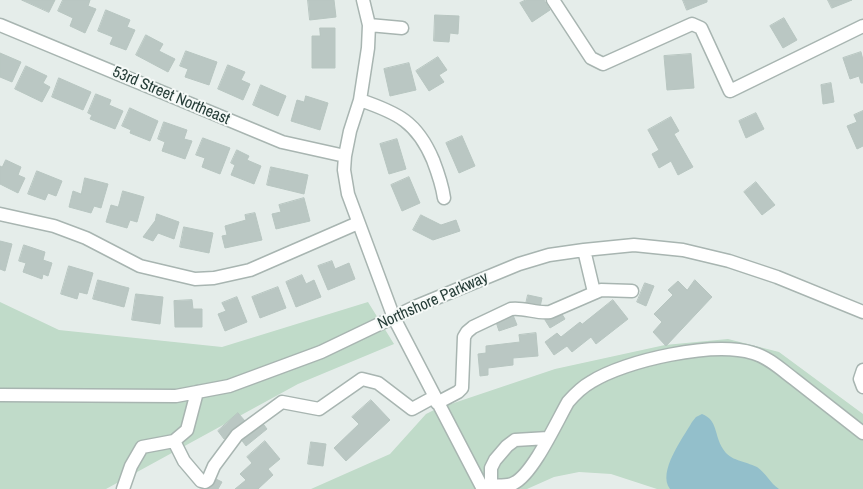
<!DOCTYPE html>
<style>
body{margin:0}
canvas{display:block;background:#e5edea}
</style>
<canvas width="863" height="489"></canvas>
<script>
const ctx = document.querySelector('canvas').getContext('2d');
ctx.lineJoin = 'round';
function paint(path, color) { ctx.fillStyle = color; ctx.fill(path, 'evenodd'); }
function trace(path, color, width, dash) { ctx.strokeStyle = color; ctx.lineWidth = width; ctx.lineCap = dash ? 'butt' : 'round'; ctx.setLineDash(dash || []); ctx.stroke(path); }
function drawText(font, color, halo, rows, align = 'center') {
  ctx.font = font + ' "Archivo Narrow",sans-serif'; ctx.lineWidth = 4; ctx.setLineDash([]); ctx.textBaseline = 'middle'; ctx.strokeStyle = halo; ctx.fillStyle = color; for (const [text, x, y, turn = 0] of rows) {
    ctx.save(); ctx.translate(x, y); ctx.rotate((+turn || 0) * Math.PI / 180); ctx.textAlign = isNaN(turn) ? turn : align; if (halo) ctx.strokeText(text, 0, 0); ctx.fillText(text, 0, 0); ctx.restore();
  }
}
paint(new Path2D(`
 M0,302L59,330L222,347L368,302L394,344L298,384L106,489H0Z
 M728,339L779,352L863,414V489H657L611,474L579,472L554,477L527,489H311L390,454L426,414L436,409L555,369L665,345Z`), '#c0dbc9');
paint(new Path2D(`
 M702,414C718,420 714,435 723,449C730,461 745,461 757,467C766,473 770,483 779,489H670C657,472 683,438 692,422L696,417Z`), '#93bfcb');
const building = new Path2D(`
 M22,0H55L49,12Z
 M63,0H90L88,6L96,9L85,33L70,26L73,18L58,11Z
 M308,0H334L336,17L310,20Z
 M526,0H544L550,10L532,22L520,3Z
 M683,0H707V2L687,10Z
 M828,0H852L832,8Z
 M106,10L130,20L127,27L135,30L126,50L110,44L113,37L98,31Z
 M435,15L459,16L458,34L450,33L449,42L434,41Z
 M784,18L797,40L783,48L770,26Z
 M320,28H335V68H312V36H320Z
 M146,35L163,44L159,51L175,59L168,72L136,55Z
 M186,51L217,62L209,85L185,77L188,69L180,66Z
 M861,52L863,60V83H861L859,76L850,79L843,58Z
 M0,53L21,62L12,82L0,77Z
 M691,54L694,88L667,90L664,56Z
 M438,57L447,70L439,75L444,82L429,91L416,71Z
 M409,63L416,90L390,96L384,69Z
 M228,65L245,72L241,80L250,84L243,100L218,89Z
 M26,66L47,76L43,83L50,87L42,102L15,89Z
 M59,78L91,92L83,110L52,97Z
 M831,83L834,102L823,104L821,85Z
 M261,85L286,96L278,116L253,105Z
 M96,94L111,100L109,105L123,111L115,129L90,119L92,115L88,113Z
 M306,96L328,103L320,130L291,121L297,100L304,102Z
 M130,108L158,121L150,141L130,133L131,130L122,126Z
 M863,111V146L857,149L847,126L857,122L854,115Z
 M756,113L764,129L746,138L739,121Z
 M671,117L679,131L674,134L693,167L678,175L671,161L659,168L652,154L659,150L648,130Z
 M164,122L187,130L184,139L192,141L185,159L162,151L165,142L158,139Z
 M462,136L475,166L459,173L446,143Z
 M203,138L230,148L220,174L202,167L205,158L196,155Z
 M397,139L406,169L389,174L380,144Z
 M237,150L249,156L247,160L261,166L254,184L231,175L235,165L231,163Z
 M6,160L21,167L18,175L25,178L18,193L0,184V166L2,167Z
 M271,167L308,175L304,194L267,185Z
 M37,171L62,181L56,196L48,193L45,200L28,194Z
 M409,177L420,203L402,211L391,185Z
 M85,178L108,184L101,208L94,206L91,213L69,207L73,191L81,194Z
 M756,182L775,205L762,215L744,192Z
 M123,191L144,197L137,222L130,220L127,228L106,222L111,205L118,207Z
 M304,198L310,221L276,229L272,214L281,212L279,205Z
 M255,213L262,240L225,248L222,236L227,235L225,226L246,220L245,215Z
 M157,214L179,222L174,239L158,233L153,241L143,237L155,221Z
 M421,215L441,225L456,220L460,231L433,240L413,230Z
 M184,227L213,233L209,253L180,247Z
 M0,241L12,244L5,271L0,269Z
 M24,245L45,252L43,260L52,263L48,276L43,274L42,279L23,272L26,263L19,261Z
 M332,261L335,269L349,263L355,279L328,290L318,266Z
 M69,266L93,273L87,294L79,292L77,299L61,294Z
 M302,275L306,284L314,280L321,297L296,307L286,282Z
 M98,280L129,288L124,307L93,299Z
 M695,280L712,297L666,346L653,332L662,322L654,314L673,295L668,290L678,281L687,290Z
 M645,283L654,286L646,306L637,302Z
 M278,287L286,308L260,318L252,297Z
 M136,294L163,297L160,324L132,320Z
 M528,295L542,298L540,307L526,304Z
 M237,297L247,322L225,331L218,314L226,311L222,303Z
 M192,300L193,309H202V327H175L174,301Z
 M613,300L628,319L596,344L591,337L572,352L567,346L554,355L545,342L557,333L561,337L580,322L582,324Z
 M560,311L565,319L550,328L545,320Z
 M513,315L517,325L499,331L496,322Z
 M536,333L538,356L513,358V365L488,368V375L480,376L478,354L486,353V346L520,342L519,335Z
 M371,400L390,420L346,461L334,448L359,424L352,417Z
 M238,413L245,421L224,439L218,431Z
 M261,421L267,429L246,446L240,438Z
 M265,441L280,459L268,469L273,475L258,489H235L246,480L240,474L252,463L247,457Z
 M311,442L326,444L323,466L308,464Z
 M214,478L222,482L218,489H208Z`);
paint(building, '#bac7c3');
trace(building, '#b8c6c1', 1);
const minor = new Path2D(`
 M363,0L369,25L368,48L360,100L350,131L345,156L344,170L348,194L394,318L483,489
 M553,0L591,58L603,64L692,24L701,28L730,91L863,26
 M0,25L282,142L345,156
 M369,25L402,28
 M360,100C398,113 417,122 433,160C438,173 442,184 444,198
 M0,214L54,226L86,238L140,266L195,279L214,278L250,270L358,223
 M584,250L594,292
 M863,370L860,379L863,387
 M0,395L176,396L229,386L321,352L417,306L519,264L549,255L584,250L634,245L683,250L729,261L777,277L863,312
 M437,403L458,392L462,388L464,337L467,332L473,327L511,309C524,307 537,314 550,312L601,290L632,291
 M174,441L184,461L201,481L205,482L208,480L214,466L237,435L282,402L319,409L362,379L378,383L412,409L434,397
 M491,485V468L495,460L507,446L515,440L548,438
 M123,489L131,466L142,447L174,441L187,430L197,392
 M490,489L491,485C498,485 507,487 514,483C533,474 557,421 568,402C575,394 582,387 591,382C626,360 713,341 753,353C768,357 782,370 794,379C817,397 840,415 863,433`);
trace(minor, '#a8b5b1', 15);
trace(minor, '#fff', 12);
drawText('16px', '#263d38', '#f5f9f7', [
 ["53rd Street Northeast",171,96,23],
 ["Northshore Parkway",433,301,-24]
]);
</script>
